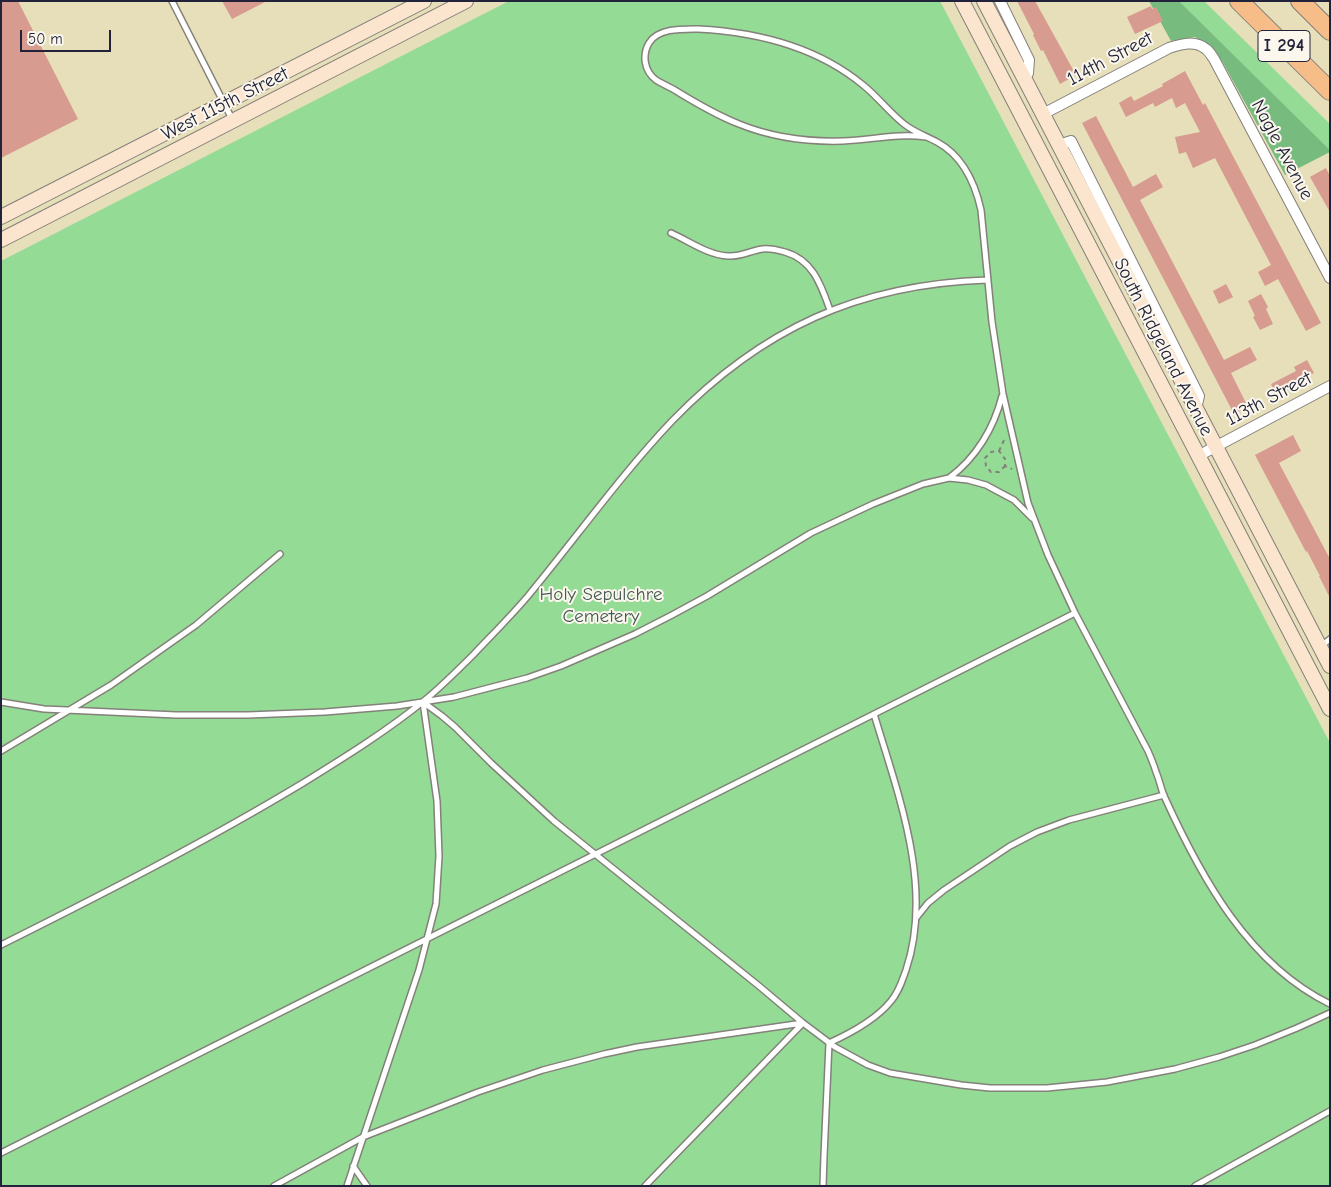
<!DOCTYPE html>
<style>
body{margin:0}
#map{position:relative;width:1331px;height:1187px;overflow:hidden;background:#e6dfba;font-family:"Comic Neue",sans-serif}
canvas{display:block}
.frame{position:absolute;inset:0;border:2px solid #22223b;pointer-events:none}
.scale{position:absolute;left:20px;top:30px;width:91px;height:22px;box-sizing:border-box;border:2px solid #22223b;border-top:0;padding-left:6px;font-size:15px;line-height:18px;white-space:nowrap;color:#22223b;-webkit-text-stroke:4px #fbf7ec;paint-order:stroke}
</style>
<div id="map">
<canvas width="1331" height="1187"></canvas>
<div class="frame"></div>
<div class="scale">50 m</div>
</div>
<script>
const ctx = document.querySelector('canvas').getContext('2d');
ctx.lineJoin = 'round';
function paint(path, color) { ctx.fillStyle = color; ctx.fill(path, 'evenodd'); }
function trace(path, color, width, dash) { ctx.strokeStyle = color; ctx.lineWidth = width; ctx.lineCap = dash ? 'butt' : 'round'; ctx.setLineDash(dash || []); ctx.stroke(path); }
function drawText(font, color, halo, rows, align = 'center') {
  ctx.font = font + ' "Comic Neue",sans-serif'; ctx.lineWidth = 4; ctx.setLineDash([]); ctx.textBaseline = 'middle'; ctx.strokeStyle = halo; ctx.fillStyle = color; for (const [text, x, y, turn = 0] of rows) {
    ctx.save(); ctx.translate(x, y); ctx.rotate((+turn || 0) * Math.PI / 180); ctx.textAlign = isNaN(turn) ? turn : align; if (halo) ctx.strokeText(text, 0, 0); ctx.fillText(text, 0, 0); ctx.restore();
  }
}
paint(new Path2D(`
 M509,1H940L1330,743V1186H1V261Z
 M1179,1H1204L1330,124V150Z`), '#94db95');
paint(new Path2D(`
 M1149,1H1179L1330,150V152L1285,175L1222,61L1210,46L1195,37L1171,41Z`), '#77bb7e');
paint(new Path2D(`
 M1,1H18L78,119L1,158Z
 M222,1H267L232,19Z
 M1017,1H1035L1076,75L1060,84L1043,50L1041,51L1033,35L1034,34Z
 M1151,6L1152,9L1156,7L1163,21L1135,34L1127,17Z
 M1185,71L1203,105L1205,103L1321,323L1306,331L1278,279L1265,286L1258,272L1271,265L1215,158L1193,168L1186,152L1179,154L1175,137L1200,132L1185,103L1176,108L1172,98L1170,99L1155,107L1153,103L1126,117L1119,103L1131,96L1134,101L1163,86L1162,84Z
 M1096,116L1133,187L1156,174L1163,187L1140,200L1224,360L1250,347L1257,360L1231,373L1248,407L1234,414L1082,123Z
 M1326,168L1330,176V212L1310,177Z
 M1226,284L1233,297L1219,304L1213,291Z
 M1261,294L1268,307L1266,309L1273,324L1260,330L1253,317L1255,316L1248,301Z
 M1307,360L1314,373L1287,387L1288,390L1276,396L1271,384L1296,371L1294,367Z
 M1293,435L1301,451L1279,463L1330,559V598L1319,576H1320L1307,551L1306,552L1255,455Z`), '#d79b8f');
const lane = new Path2D(`
 M172,1L232,119
 M926,137C897,133 872,140 843,141C809,142 771,137 739,124C716,115 694,102 673,89C667,86 661,83 656,80C644,71 642,55 649,43C658,28 682,29 698,29C756,32 817,47 863,85C878,97 889,112 904,124C914,132 926,136 937,142C963,156 975,183 981,210L992,322L1003,394L1028,503L1048,555L1075,613L1148,751C1151,758 1154,765 1156,772C1160,781 1161,790 1165,798C1201,877 1248,964 1330,1004
 M671,233C689,241 708,255 728,256C740,257 750,251 762,249C769,248 778,250 785,252C813,260 821,285 830,310
 M949,478C976,458 994,428 1002,396
 M1320,647L1330,639
 M1,702L44,709L176,715H248L325,712L397,706L454,697L527,678L561,666L635,634L672,615L707,596L811,533L873,504L923,484L949,478L968,480L986,485L1014,500L1032,518
 M1,751L111,685L196,625L280,554
 M916,918L928,903L944,890L1010,846L1037,832L1069,820L1164,795
 M1,945C103,894 205,842 303,783C345,757 387,731 425,700C442,686 458,670 474,654C492,635 511,616 528,596C576,538 620,476 672,421C761,329 859,284 987,280
 M1,1153L1075,613
 M353,1166L367,1186
 M274,1186L363,1137L478,1092L543,1070L604,1054L637,1047L803,1023
 M347,1186L419,970L436,904L439,856L437,801L423,702L442,716L455,727L491,763L554,821L759,986L803,1023L835,1047L868,1065L890,1073L961,1085L990,1088H1047L1107,1082L1175,1069L1219,1057L1255,1045L1297,1028L1330,1013
 M645,1186L803,1023
 M823,1186L824,1156L829,1043C851,1033 876,1020 891,1001C899,992 902,981 906,970C934,887 898,794 874,714
 M1195,1186L1330,1111`);
const street = new Path2D(`
 M1000,1L1029,60L1028,73L1025,79
 M1043,114L1169,48C1181,44 1195,40 1206,49C1209,51 1212,56 1214,59L1330,278
 M1059,145L1071,141L1199,396L1196,409
 M1198,456L1330,386`);
const secondary = new Path2D(`
 M962,1L1330,709
 M984,1L1330,666
 M1,217L424,1
 M1,240L466,1`);
const highway = new Path2D(`
 M1239,1L1330,91
 M1300,1L1330,31`);
trace(lane, '#84807a', 8);
trace(street, '#84807a', 12);
trace(secondary, '#84807a', 16);
trace(highway, '#84807a', 20);
trace(new Path2D(`
 M999,451L1004,440
 M1005,466L999,472H991L986,466L985,458L991,452L999,451L1005,459V466L1012,469`), '#84807a', 2, [4, 4]);
trace(lane, '#fff', 5);
trace(street, '#fff', 10);
trace(secondary, '#fce5cf', 14);
trace(highway, '#f7bd88', 18);
for (const [x, y, w] of [
 [1284,46,52]
]) { const box = new Path2D(); box.roundRect(x - w / 2, y - 15.5, w, 31, 4); ctx.fillStyle = '#fbf7ec'; ctx.fill(box); trace(box, '#22223b', 1); }
drawText('bold 18px', '#22223b', null, [
 ["I 294",1284,46]
]);
drawText('19px', '#22223b', '#fbf7ec', [
 ["114th Street",1110,59,-28],
 ["West 115th Street",225,104,-27],
 ["Nagle Avenue",1282,150,62],
 ["South Ridgeland Avenue",1163,347,63],
 ["113th Street",1269,399,-28]
]);
drawText('19px', '#445a56', '#fbf7ec', [
 ["Holy Sepulchre",601,595],
 ["Cemetery",601,617]
]);
</script>
